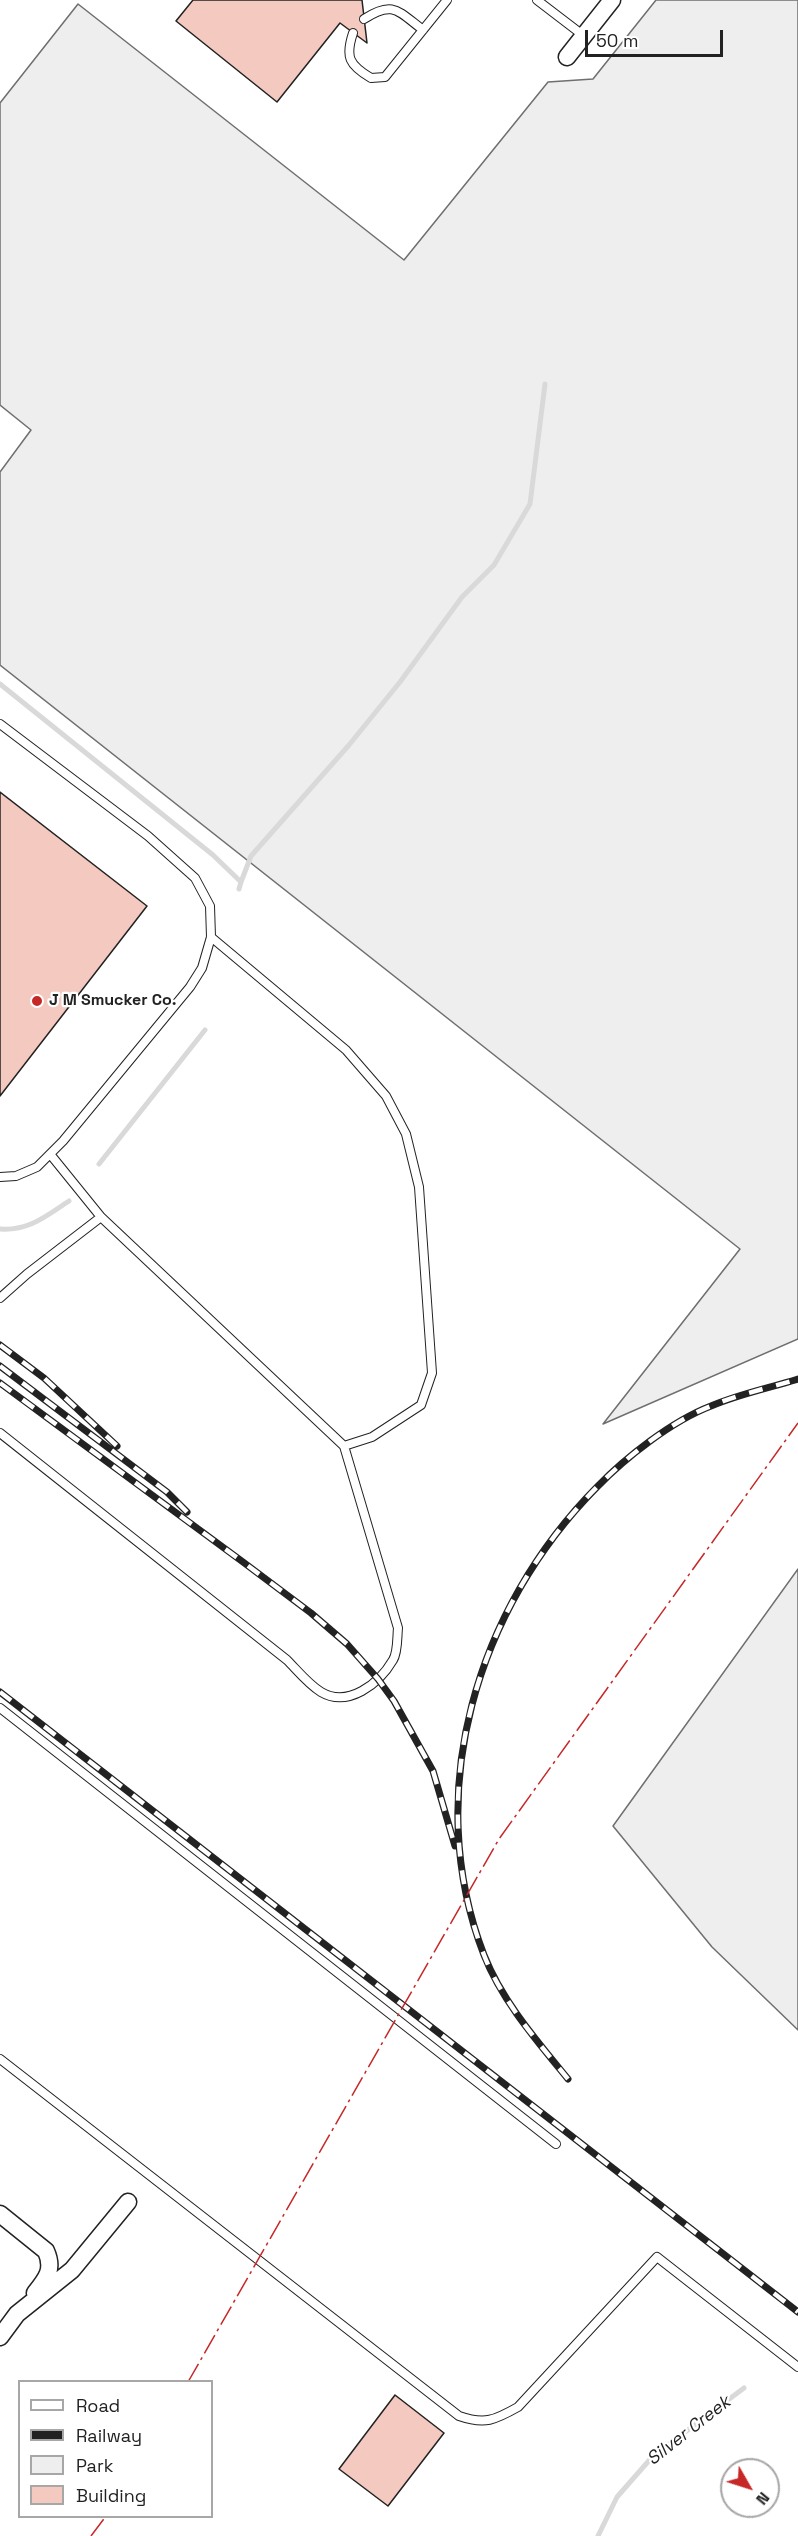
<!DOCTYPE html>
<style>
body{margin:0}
#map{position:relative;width:798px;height:2536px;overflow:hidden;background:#fff;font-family:"Space Grotesk",sans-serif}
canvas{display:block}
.legend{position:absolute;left:18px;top:2380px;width:195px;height:138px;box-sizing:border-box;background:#fff;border:2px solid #a7a7a7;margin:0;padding:8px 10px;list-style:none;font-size:18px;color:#222}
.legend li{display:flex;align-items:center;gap:12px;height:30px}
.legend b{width:30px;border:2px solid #a7a7a7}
.north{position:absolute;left:720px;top:2458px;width:60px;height:60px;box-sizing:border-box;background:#fff;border:2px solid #a7a7a7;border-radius:50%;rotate:129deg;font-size:16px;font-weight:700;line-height:24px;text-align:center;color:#222}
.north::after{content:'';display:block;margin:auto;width:21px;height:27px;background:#c62828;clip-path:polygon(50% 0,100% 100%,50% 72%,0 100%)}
.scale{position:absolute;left:585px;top:30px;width:138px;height:27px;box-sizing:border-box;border:3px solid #222;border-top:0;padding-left:8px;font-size:18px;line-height:21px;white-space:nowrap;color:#222;-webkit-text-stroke:4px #fff;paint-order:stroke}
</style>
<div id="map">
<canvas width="798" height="2536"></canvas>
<ul class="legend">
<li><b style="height:8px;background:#fff"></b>Road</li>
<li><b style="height:8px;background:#222"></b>Railway</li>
<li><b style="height:16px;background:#eee"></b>Park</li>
<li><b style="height:16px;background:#f3c9c0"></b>Building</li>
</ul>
<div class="north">N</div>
<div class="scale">50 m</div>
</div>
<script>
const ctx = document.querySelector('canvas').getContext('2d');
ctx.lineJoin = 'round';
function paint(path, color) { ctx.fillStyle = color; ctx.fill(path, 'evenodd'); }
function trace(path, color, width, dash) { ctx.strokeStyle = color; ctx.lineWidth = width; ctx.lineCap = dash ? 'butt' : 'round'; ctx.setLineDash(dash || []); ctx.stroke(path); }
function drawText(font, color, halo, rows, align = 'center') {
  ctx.font = font + ' "Space Grotesk",sans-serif'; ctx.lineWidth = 4.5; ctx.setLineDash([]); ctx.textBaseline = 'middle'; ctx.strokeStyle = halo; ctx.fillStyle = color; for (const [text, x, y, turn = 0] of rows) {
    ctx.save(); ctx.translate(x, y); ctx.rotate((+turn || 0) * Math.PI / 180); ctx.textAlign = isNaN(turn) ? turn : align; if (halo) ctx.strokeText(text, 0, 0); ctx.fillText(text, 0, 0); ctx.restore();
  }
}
const green = new Path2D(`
 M656,0H798V1339L603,1424L740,1249L0,665V472L31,430L0,405V103L78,4L404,260L548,82L593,79Z
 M798,1569V2030L712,1947L613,1826Z`);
paint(green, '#eee');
trace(green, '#6f6f6f', 1.5);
trace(new Path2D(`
 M0,684L213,855L241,882L239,889
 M241,882L251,856L349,745L400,682L462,597L494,565L530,504L545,384
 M99,1164L205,1030
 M0,1229C29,1231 46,1216 69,1201
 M598,2536L617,2497L653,2456L744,2388`), '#d9d9d9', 5);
const building = new Path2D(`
 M193,0H362L367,43L340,23L277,102L176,21Z
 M0,792L147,906L0,1096Z
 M395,2395L444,2433L388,2506L339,2469Z`);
paint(building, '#f3c9c0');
trace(building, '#222', 1.5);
const lane = new Path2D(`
 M537,0L584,36
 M364,19C393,0 398,11 423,30
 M353,33C345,57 349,65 371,78L385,77L447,0
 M0,724L148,836L195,878L210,906L211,937L202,968L190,987L63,1141L37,1167L16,1176L0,1177
 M50,1154L101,1217L344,1446L372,1437L421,1405L432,1373L419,1187L406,1134L386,1096L346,1050L211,937
 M0,1298L27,1274L101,1217
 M0,1433L287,1660C297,1670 308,1684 321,1692C348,1708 379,1684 393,1660C398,1652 397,1637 398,1628L344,1446
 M0,1708L556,2144
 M0,2059L459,2416C485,2425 495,2420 518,2407L657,2257L798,2367`);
const street = new Path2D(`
 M567,57L612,0
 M0,2214L46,2251C54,2269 47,2278 35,2293
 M0,2337L17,2314L72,2270L128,2202`);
trace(lane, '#222', 10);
trace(street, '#222', 19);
trace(lane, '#fff', 8);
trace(street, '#fff', 16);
const rail = new Path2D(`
 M0,1345L44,1378L117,1446
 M0,1366L167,1492L187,1512
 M0,1383L243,1562L311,1613L347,1644L378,1679L394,1701L433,1771L455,1846
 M0,1692L798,2312
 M568,2079C537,2041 502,2001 484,1955C421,1792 477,1608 597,1487C626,1457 672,1421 711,1406C739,1394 769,1388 798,1379`);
trace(rail, '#222', 7);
trace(rail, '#fff', 4.5, [14]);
trace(new Path2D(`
 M188,2382L499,1839L798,1423
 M91,2536L106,2516`), '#c62828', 1.5, [21, 4.5, 3, 4.5]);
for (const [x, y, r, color] of [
 [37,1001,6,"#c62828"]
]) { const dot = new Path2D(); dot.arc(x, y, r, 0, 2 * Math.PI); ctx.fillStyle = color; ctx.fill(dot); trace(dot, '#fff', 2); }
drawText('bold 16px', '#222', '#fff', [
 ["J M Smucker Co.",49,1001]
], 'left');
drawText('italic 18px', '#222', '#fff', [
 ["Silver Creek",689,2431,-38]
]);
</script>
